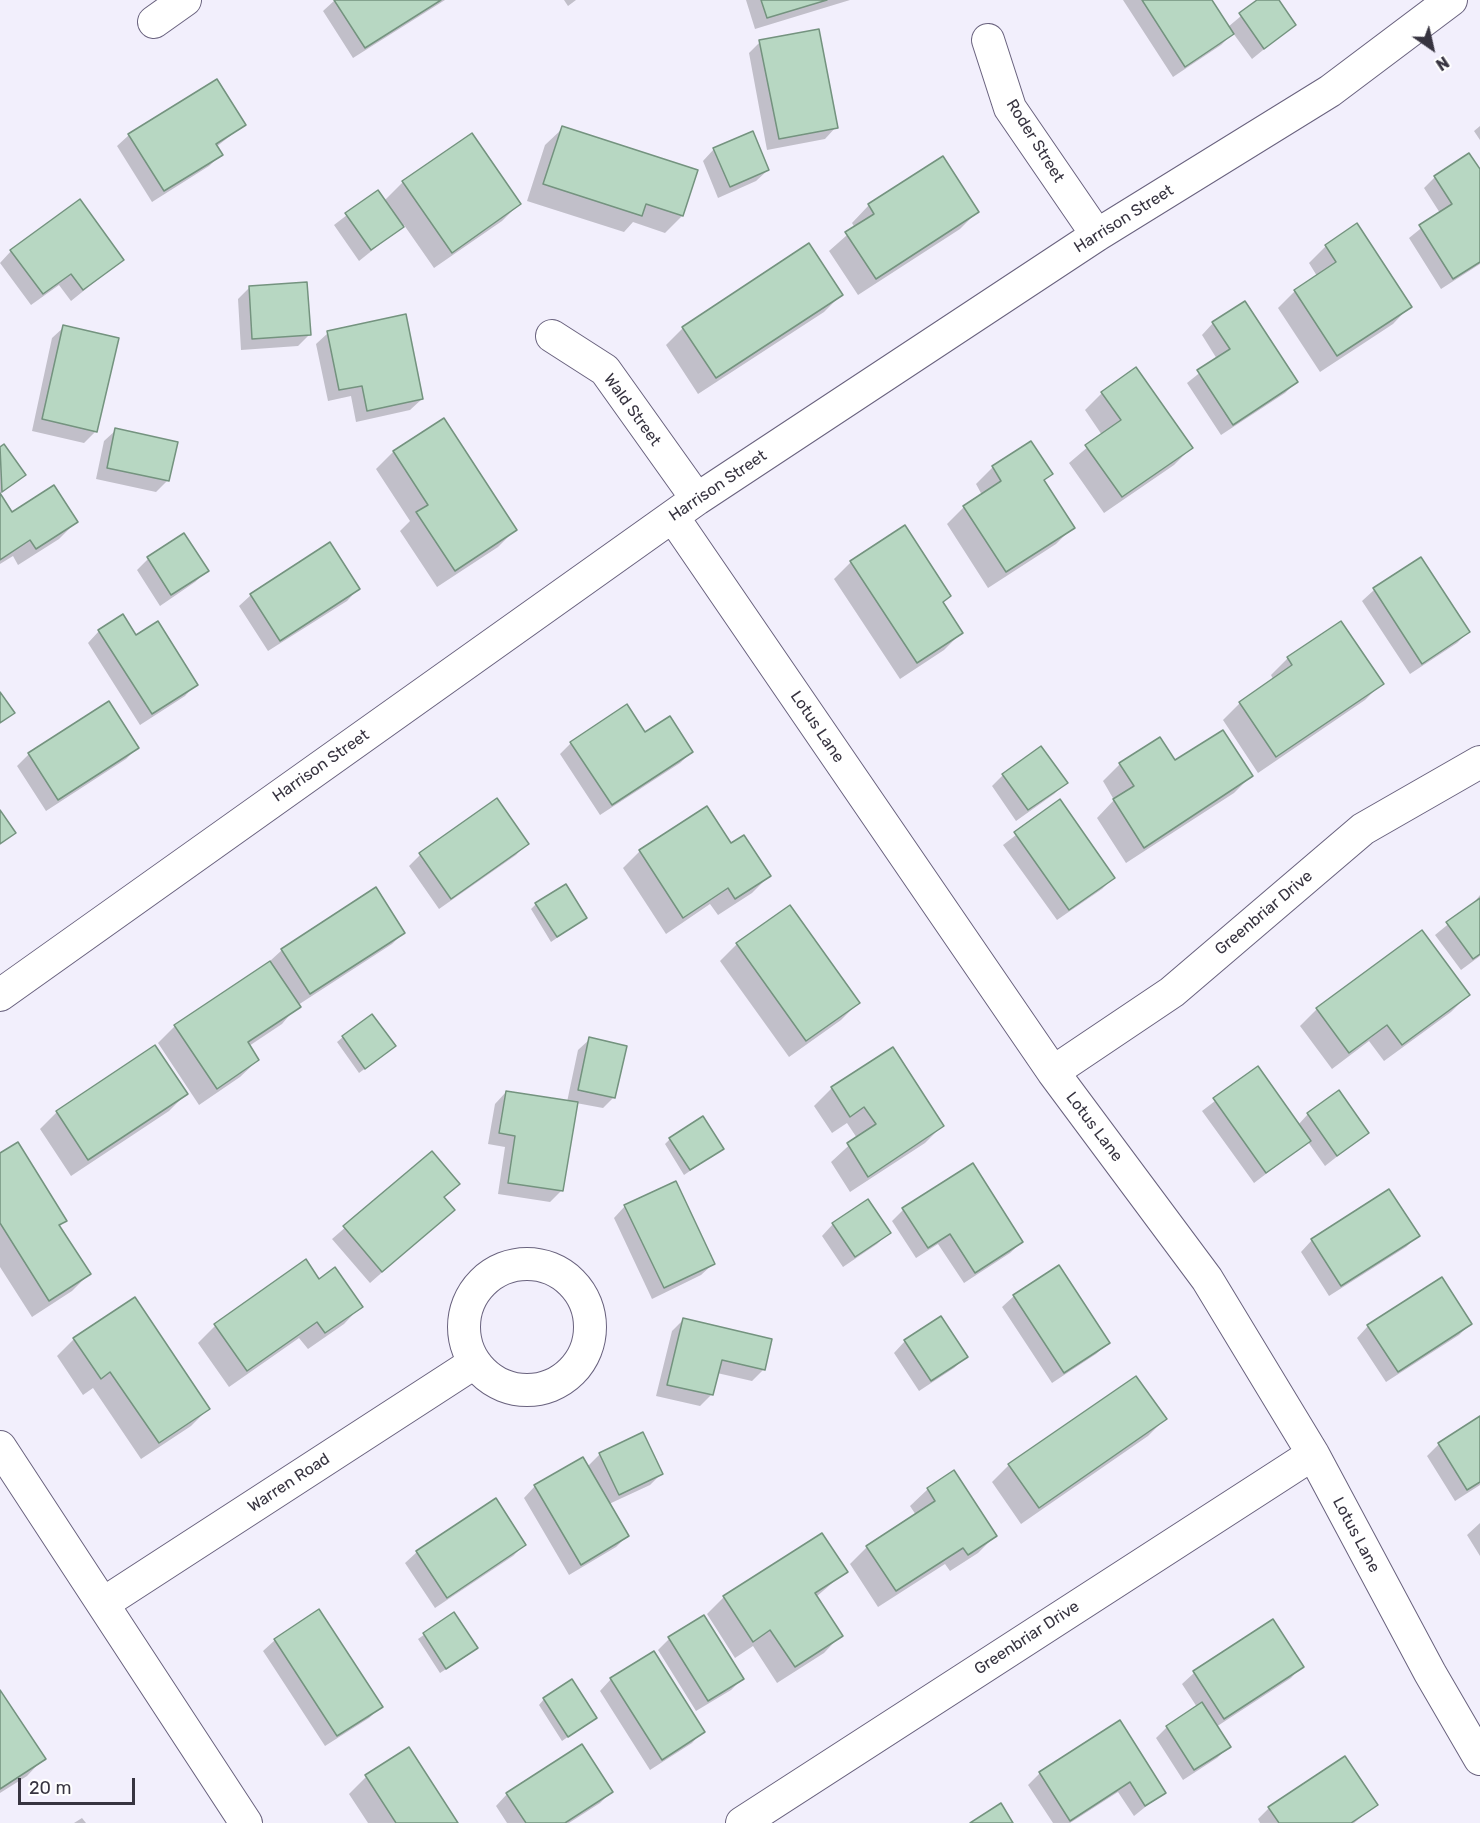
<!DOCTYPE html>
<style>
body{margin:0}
#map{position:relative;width:1480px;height:1823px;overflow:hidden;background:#f2effc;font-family:Rubik,sans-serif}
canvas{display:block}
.north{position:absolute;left:1402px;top:18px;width:60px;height:60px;-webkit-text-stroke:4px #fff;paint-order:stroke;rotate:146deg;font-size:16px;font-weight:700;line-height:24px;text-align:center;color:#373440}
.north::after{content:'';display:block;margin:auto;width:21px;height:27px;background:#373440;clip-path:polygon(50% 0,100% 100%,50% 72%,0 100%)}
.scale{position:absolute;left:18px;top:1778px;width:117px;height:27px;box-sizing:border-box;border:3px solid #373440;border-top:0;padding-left:8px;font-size:18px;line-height:21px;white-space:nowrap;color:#373440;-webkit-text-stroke:4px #fff;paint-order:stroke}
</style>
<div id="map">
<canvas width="1480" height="1823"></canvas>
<div class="north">N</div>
<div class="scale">20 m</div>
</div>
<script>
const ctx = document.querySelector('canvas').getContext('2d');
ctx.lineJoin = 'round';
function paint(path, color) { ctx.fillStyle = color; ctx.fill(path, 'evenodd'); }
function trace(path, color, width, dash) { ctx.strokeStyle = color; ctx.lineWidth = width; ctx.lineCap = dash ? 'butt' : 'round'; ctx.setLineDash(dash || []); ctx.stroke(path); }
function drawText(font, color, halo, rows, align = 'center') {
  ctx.font = font + ' Rubik,sans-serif'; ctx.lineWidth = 4.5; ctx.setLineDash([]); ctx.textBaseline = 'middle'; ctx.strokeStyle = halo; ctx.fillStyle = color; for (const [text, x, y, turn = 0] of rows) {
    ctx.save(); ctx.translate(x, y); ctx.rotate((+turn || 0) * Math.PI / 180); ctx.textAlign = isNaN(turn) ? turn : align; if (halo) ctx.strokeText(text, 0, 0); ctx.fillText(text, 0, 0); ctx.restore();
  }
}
paint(new Path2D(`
 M335,0H445L353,58L323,11Z
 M564,0H576L568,6Z
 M746,0H850L755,29Z
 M1123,0H1211L1228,27L1260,0H1277L1294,25L1252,59L1233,33L1221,45L1173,77Z
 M760,42L836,127L825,139L767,150L749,53Z
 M244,125L216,147L221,155L209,166L152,202L117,146L129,135Z
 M1480,126V140L1474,131Z
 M563,128L696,171L682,216L665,233L633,222L624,232L527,201L545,145Z
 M714,149L768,170L756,181L718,198L703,161Z
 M1480,172V264L1441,289L1409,238L1440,213L1424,188L1435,177Z
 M403,182L519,204L502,221L434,268L404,225L359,261L334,225L377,192L384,201Z
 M869,205L977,212L960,229L858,295L829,251L855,228L852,223Z
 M1326,246L1410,306L1393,324L1320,372L1278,308L1295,291L1317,276L1309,263Z
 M11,251L122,260L71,301L59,285L31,305L0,263Z
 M249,288L309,335L298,346L241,350L238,299Z
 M841,295L824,312L698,394L666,345L683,328Z
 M1213,323L1296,382L1285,393L1221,435L1187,383L1217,359L1202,335Z
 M64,327L96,431L84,443L32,431L52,338Z
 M328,333L422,399L410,410L356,422L351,396L328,401L316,344Z
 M1102,393L1191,448L1174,465L1104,513L1069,463L1102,435L1085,410Z
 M443,420L515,530L498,547L437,587L400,531L410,521L376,469L393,452Z
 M116,430L168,480L156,492L96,479L104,441Z
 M3,446L24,475L0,494V449Z
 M993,467L1051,474L1043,481L1073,527L1056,544L988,588L947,524L964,507L982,495L976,484Z
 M0,496L12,514L76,522L59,539L18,565L13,556L0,564Z
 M148,559L207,571L195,582L160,606L137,570Z
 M1420,559L1468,632L1457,643L1410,674L1362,601L1374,590Z
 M851,562L949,596L942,603L961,633L944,650L900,679L834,579Z
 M358,589L347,601L268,651L239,606L251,595Z
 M99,631L136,637L196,684L185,696L140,725L88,643Z
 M1288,658L1382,683L1365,700L1258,773L1223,720L1240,703L1273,679L1271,675Z
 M108,703L137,748L126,759L46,811L17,766L29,754Z
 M645,734L692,752L680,763L600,815L560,754L571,743Z
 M1160,739L1175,762L1251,776L1234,793L1126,863L1097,818L1114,800L1103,781L1120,764Z
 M1003,775L1066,783L1054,794L1016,821L992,786Z
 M497,800L527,843L516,855L439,909L409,866L420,855Z
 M1059,802L1113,878L1102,889L1057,920L1003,845Z
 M730,845L769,876L752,893L718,915L710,904L666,934L623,868L640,851Z
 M375,889L404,932L392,944L298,1005L282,1024L249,1046L258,1060L240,1077L199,1105L158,1043L175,1026L270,961L282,950Z
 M1480,895V956L1461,970L1435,935L1473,904Z
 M536,904L585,918L551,942L531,909Z
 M737,944L858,1003L841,1020L789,1057L720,961Z
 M1468,995L1451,1012L1384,1061L1369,1041L1332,1069L1300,1026L1317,1009Z
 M343,1037L389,1051L359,1073L337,1042Z
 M590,1039L614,1097L603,1108L576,1103L562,1190L550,1202L498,1194L505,1147L488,1144L495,1104L506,1092L567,1102L578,1050Z
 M892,1049L942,1126L925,1143L850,1192L831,1162L857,1138L847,1123L832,1133L814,1106L831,1089Z
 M1258,1068L1298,1125L1308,1114L1367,1133L1325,1166L1308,1142L1254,1183L1202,1111Z
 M186,1094L169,1111L71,1176L40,1129L57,1112Z
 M670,1139L722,1149L684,1175L665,1144Z
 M431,1153L458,1184L443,1198L453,1210L370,1283L332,1239Z
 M0,1155L66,1220L59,1227L89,1274L72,1291L32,1317L0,1267Z
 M625,1206L713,1264L701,1275L652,1299L614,1218Z
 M903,1210L1022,1242L1010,1253L964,1283L938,1244L916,1258L892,1221Z
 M833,1224L889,1233L877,1244L843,1267L822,1236Z
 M1418,1236L1406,1247L1329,1296L1301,1252L1312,1240Z
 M305,1261L319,1281L361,1306L344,1324L308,1349L299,1338L229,1387L198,1343L215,1326Z
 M1014,1296L1108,1343L1096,1354L1052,1383L1002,1307Z
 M684,1319L770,1340L763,1370L752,1381L717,1373L711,1395L700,1406L656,1396L672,1331Z
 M1470,1324L1459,1335L1386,1382L1357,1338L1368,1326Z
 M74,1339L208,1409L191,1426L141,1459L93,1388L83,1395L57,1356Z
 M905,1341L966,1357L954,1368L919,1391L894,1353Z
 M1480,1418V1485L1455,1501L1427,1456L1439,1444Z
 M1165,1419L1148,1436L1021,1524L992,1482L1009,1465Z
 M600,1454L661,1474L650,1485L609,1504L627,1536L616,1547L569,1575L524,1498L535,1486L587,1467Z
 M928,1489L995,1536L978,1553L950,1571L945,1564L878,1607L850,1564L867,1547L916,1515L910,1506Z
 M1480,1523V1556L1467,1535Z
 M524,1545L513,1556L435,1608L405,1563L417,1552Z
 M846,1571L816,1597L841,1635L824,1653L777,1683L753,1646L735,1658L707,1614L724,1597Z
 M454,1614L471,1653L440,1673L418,1639Z
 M1273,1622L1302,1666L1291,1678L1216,1727L1229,1747L1217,1758L1183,1780L1156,1738L1167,1727L1197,1707L1182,1684L1194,1673Z
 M669,1639L742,1679L731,1690L696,1711L658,1650Z
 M275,1640L381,1707L369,1718L325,1746L263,1651Z
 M611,1679L703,1731L692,1743L650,1770L600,1691Z
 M0,1692L44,1758L27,1776L0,1793Z
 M544,1699L595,1718L562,1741L539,1705Z
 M1120,1723L1164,1792L1134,1816L1118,1792L1070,1823H1053L1028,1785L1040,1773Z
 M366,1777L456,1823H368L349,1794Z
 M611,1792L600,1803L569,1823H507L496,1806L507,1794Z
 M1376,1805L1354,1823H1260L1258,1819L1269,1808Z
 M82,1818L86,1823H74Z`), '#0003');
const building = new Path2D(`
 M334,0H441L365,48Z
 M761,0H827L767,18Z
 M1142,0H1212L1234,34L1185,67Z
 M1257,0H1279L1296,25L1264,49L1239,13Z
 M819,29L838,128L779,139L759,40Z
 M217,79L246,125L216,144L223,155L164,191L128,134Z
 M562,126L698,170L683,216L646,204L642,216L543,184Z
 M753,131L769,170L730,187L713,148Z
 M472,133L521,204L452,253L402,181Z
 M1469,153L1480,169V262L1453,279L1419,225L1452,204L1434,176Z
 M943,156L979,212L876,279L845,232L874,214L868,204Z
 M378,190L404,227L371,250L345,213Z
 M80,199L124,260L83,290L71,274L43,294L10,250Z
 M1357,223L1412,307L1337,356L1294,290L1336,262L1325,245Z
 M809,243L843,295L716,378L682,327Z
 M307,282L311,335L252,339L249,286Z
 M1245,301L1298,382L1233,425L1197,370L1230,349L1212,322Z
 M406,314L423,399L367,411L362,386L339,390L327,331Z
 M63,325L119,338L97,432L42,419Z
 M1136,367L1193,448L1122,497L1085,445L1121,420L1101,392Z
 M444,418L517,530L455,571L416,512L428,505L393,451Z
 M115,428L178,442L169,481L107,468Z
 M1031,441L1053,474L1044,480L1075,528L1006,572L963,506L1001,481L992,466Z
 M4,444L26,475L2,492L0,447Z
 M54,485L78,522L36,549L30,540L0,560V493L12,512Z
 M905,525L951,596L943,602L963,633L917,663L850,561Z
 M184,533L209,571L171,595L147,557Z
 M330,542L360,589L280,641L250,594Z
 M1421,557L1470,632L1422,664L1373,588Z
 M123,614L136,635L158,621L198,685L152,714L98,630Z
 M1341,621L1384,684L1276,757L1239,702L1292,665L1287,657Z
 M0,692L15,713L0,723Z
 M109,701L139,748L58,800L28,753Z
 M627,704L645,732L670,716L693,752L612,805L570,742Z
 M1223,730L1253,776L1144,848L1113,799L1134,786L1119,763L1160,737L1175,760Z
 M1041,746L1068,783L1028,810L1002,774Z
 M497,798L529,844L451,899L419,853Z
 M1060,799L1115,878L1069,910L1014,832Z
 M707,806L731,843L744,835L771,876L735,899L728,888L683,918L639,850Z
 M0,810L16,833L0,844Z
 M566,884L587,918L557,937L535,903Z
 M376,887L405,933L310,994L281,949Z
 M1480,898V954L1473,959L1446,922Z
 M790,905L860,1003L806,1041L736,943Z
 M1422,930L1470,995L1402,1045L1387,1025L1349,1053L1316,1008Z
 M270,961L301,1007L248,1042L259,1060L217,1089L174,1025Z
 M372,1014L396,1046L365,1069L342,1036Z
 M589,1037L627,1046L615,1098L578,1090Z
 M155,1045L188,1094L88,1160L56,1111Z
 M893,1047L944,1126L868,1177L847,1143L876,1124L864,1107L850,1117L831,1087Z
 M1258,1066L1311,1141L1266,1173L1213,1098Z
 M1339,1090L1369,1133L1337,1156L1307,1113Z
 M506,1091L578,1102L563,1191L508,1183L515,1136L499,1133Z
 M703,1116L724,1149L690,1170L669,1138Z
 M18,1142L67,1221L59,1225L91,1274L49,1301L0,1223V1153Z
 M432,1151L460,1184L444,1197L455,1210L382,1272L343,1226Z
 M973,1163L1023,1242L975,1273L950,1234L928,1248L902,1208Z
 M676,1181L715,1264L664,1288L624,1205Z
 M1389,1189L1420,1236L1341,1286L1311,1239Z
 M868,1199L891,1233L855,1257L832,1223Z
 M306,1259L319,1279L335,1267L363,1307L325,1333L317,1322L247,1371L214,1324Z
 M1059,1265L1110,1343L1064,1373L1013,1295Z
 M1442,1277L1472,1324L1398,1372L1367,1325Z
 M135,1297L210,1409L159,1443L110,1372L101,1379L73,1338Z
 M941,1316L968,1357L931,1381L904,1340Z
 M683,1318L772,1339L765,1370L722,1360L713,1395L667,1385Z
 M1136,1376L1167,1419L1039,1508L1008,1464Z
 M1480,1416V1482L1467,1490L1438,1443Z
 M643,1432L663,1474L619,1495L599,1453Z
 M583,1457L629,1536L581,1565L534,1485Z
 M954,1470L997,1536L968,1555L963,1548L896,1591L866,1546L935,1501L927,1488Z
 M496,1498L526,1545L447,1598L416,1551Z
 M822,1533L848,1572L815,1593L843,1636L795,1667L770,1630L753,1642L723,1596Z
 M319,1609L383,1707L337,1736L274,1639Z
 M454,1612L478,1648L446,1669L423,1633Z
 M704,1615L744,1679L708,1701L668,1637Z
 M1273,1619L1304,1667L1224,1719L1193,1671Z
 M654,1651L705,1732L662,1760L610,1678Z
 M572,1679L597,1718L568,1737L543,1698Z
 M0,1690L46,1759L0,1789Z
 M1202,1702L1231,1747L1194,1770L1166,1726Z
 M1120,1720L1166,1793L1145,1806L1130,1782L1070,1821L1039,1772Z
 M582,1744L613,1792L565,1823H526L506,1793Z
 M409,1747L458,1823H396L365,1775Z
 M1345,1756L1378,1805L1351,1823H1279L1268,1807Z
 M1001,1803L1013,1823H970Z`);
paint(building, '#b7d7c2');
trace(building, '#74937f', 1.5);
const minor = new Path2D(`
 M154,22L185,0
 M988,40L1010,108L1097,235
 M552,336L605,370L697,499
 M673,517L1053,1072L1207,1279L1313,1454L1430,1673L1480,1759
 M0,995L697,499L1097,235L1330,91L1451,0
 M1053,1072L1172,992L1363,829L1480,762
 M464 1327a63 63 0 1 1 126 0a63 63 0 1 1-126 0Z
 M0,1447L246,1823
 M104,1603L474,1363
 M742,1823L1313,1454`);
trace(minor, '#69627e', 34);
trace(minor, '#fff', 32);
drawText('16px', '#373440', '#fff', [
 ["Roder Street",1035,141,58],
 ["Harrison Street",1124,219,-32],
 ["Wald Street",632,410,54],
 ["Harrison Street",718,486,-34],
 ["Lotus Lane",817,727,56],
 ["Harrison Street",321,766,-35],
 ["Greenbriar Drive",1264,913,-40],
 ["Lotus Lane",1094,1127,53],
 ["Warren Road",289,1483,-33],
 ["Lotus Lane",1356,1535,62],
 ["Greenbriar Drive",1027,1638,-33]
]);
</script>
